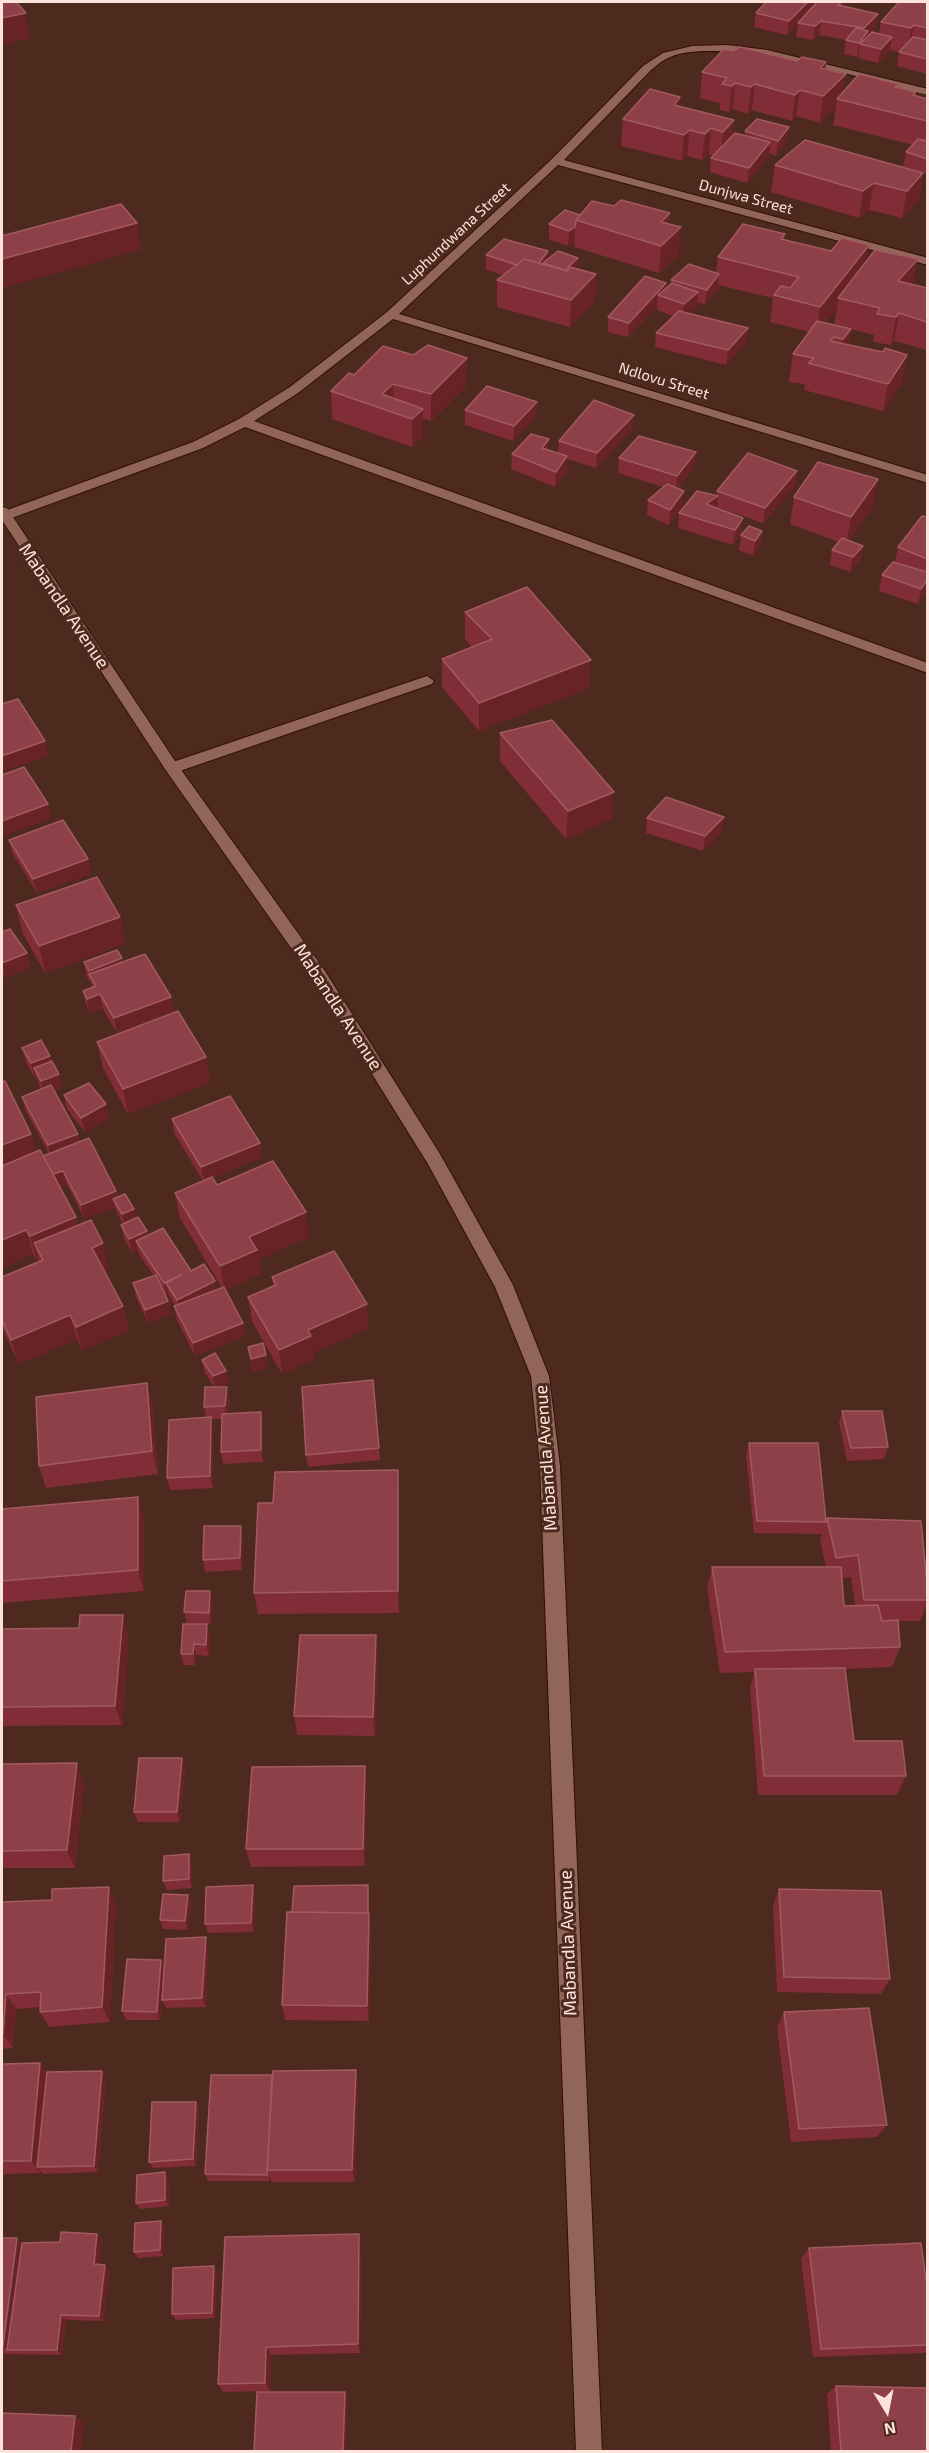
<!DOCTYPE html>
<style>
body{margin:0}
#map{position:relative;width:929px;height:2453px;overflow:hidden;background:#4e291d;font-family:"Exo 2",sans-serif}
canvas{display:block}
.frame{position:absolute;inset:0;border:3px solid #fce3db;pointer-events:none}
.north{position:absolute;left:857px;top:2381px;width:60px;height:60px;-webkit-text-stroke:4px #4e291d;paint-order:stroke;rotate:170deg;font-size:16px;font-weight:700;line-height:24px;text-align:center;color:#fce3db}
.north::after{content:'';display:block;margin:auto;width:21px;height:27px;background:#fce3db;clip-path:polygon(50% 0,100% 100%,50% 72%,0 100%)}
</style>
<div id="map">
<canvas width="929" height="2453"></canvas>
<div class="frame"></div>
<div class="north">N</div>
</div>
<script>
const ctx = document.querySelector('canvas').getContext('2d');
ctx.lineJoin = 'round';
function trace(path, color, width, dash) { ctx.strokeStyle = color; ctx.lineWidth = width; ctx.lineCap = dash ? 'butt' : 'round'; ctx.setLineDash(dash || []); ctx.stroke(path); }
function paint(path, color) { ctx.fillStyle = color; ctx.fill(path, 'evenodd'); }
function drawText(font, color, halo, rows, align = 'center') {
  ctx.font = font + ' "Exo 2",sans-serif'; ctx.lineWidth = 6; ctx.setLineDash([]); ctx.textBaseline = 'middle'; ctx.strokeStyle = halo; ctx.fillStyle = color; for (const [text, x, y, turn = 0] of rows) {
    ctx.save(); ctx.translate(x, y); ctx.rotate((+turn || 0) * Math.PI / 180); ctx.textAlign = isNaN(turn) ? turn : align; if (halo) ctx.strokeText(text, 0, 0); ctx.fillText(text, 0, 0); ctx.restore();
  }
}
const service = new Path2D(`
 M427,676L434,681L432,684L177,772L172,773L164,768L167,764Z`);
const minor = new Path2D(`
 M728,45L767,50L928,89V95C871,81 715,32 666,59C660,62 655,67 651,70L564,160L928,258V265L558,165L399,314L928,475V483L393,319L298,393L254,421L928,663V673L245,427L203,448L9,519H2V512L193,442L239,419L290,387L387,312L552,159L643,66L663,53L692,46Z`);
const tertiary = new Path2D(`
 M2,507L7,508L177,764L325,971L440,1154L513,1285L549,1376L560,1466L602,2452H576L540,1466L531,1376L495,1287L428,1164L313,979L167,772L2,520Z`);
trace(service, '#321006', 2);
trace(minor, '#321006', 2);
trace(tertiary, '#321006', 2);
paint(service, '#916659');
paint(minor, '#916659');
paint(tertiary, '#916659');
paint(new Path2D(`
 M846,2L845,6L878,14L875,28L867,36L879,34L881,22L927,2V74L897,66L899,52L889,50L878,63L858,58L859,54L857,57L844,54L846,40L819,35L813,40L796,37L798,24L787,35L754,27L756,13Z
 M733,51L797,61L826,62L825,69L843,92L898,84L897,87L916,96L927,99V174L903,167L906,152L913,145L833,125L836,106L820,123L796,116L792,121L752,110L748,114L733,109L729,112L720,110V103L700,98L702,72Z
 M680,97L679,106L733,135L745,136V131L789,127L787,141L776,156L769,153V156L747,183L710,172L711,158L713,156L709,154L702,160L687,156L682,161L621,146L623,119Z
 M775,165L923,173L919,200L902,218L869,210L859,218L771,192Z
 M614,206L670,213L669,224L679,254L659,273L574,247L575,241L568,246L549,239V224Z
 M785,234L784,239L866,262L913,285L927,288V350L894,341L891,345L873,342L874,335L851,329L848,345L883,352L907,355L902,382L883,411L804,390L805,384L789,382L793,354L809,332L770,322L773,298L718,285V289L705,305L697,302V307L689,313L748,328L746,343L726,365L655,347L656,333L673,316L657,310V306L628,337L608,332V317L665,289L671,284V280L716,273L718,257ZM837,307L834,325L825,323Z
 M486,255L548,259L596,274L595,301L570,327L497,307V280L503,275L486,270Z
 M413,355L467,358V385L431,421L423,419V437L412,447L332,419L331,391Z
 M465,410L536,417L513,441L465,425Z
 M633,429L596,468L567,459V471L555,487L511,469L512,454L548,450L558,453L559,441Z
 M619,458L694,467L678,488L682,506L669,525L647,515L648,500L663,487L618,473Z
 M797,471L795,486L763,523L717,507V508L741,533L733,545L678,528L679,513L716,496L717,491Z
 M794,497L873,506L849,541L863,546L860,561L850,572L830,565L832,550L839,542L790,524Z
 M927,517V591L918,604L879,591L882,575L895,562L898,547Z
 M762,531L760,546L753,556L739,550L741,535Z
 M465,612L589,688L479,731L442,687V659L472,647L465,639Z
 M500,733L612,819L566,839L500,761Z
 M647,818L722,832L703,851L646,833Z
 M9,840L91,874L37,893L13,854Z
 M16,905L120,917L125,944L45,973L22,932Z
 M2,932L27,953L30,968L5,978L2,973Z
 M122,958V962L174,1011L117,1033L103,1009L90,1013L86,1005L83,991L92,988L91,983L87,977L84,962Z
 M97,1042L206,1057L210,1083L128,1114L103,1068Z
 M22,1048L50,1056L62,1088L55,1091L80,1142L116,1191L118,1198L136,1218L148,1235L216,1290L222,1288L180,1218L175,1193L203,1181L174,1133L172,1119L260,1143L262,1157L212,1178L217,1185L309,1237L259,1259L261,1274L225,1290L243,1323L245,1336L195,1356L177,1320L174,1306H175L169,1295L167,1296L163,1290L171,1314L148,1323L136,1297L133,1283L154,1276L139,1254L138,1250L132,1253L124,1238L121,1225L123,1224L117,1213L115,1207L84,1218L67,1184L60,1187L76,1217L78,1225L109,1268L103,1271L123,1306L129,1330L82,1351L77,1339L19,1364L2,1328V1277L39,1261V1260L37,1261L33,1254L2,1268L31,1134L36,1152L43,1156L49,1154L26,1111L22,1097L41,1089L36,1077L35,1078L26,1062Z
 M64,1095L109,1118L85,1132L67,1109Z
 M272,1277L369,1328L313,1353L314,1359L282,1374L252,1321L248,1297L273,1286Z
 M248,1347L266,1355L268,1368L253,1372L250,1360Z
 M202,1360L226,1371L228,1383L221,1387L230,1400L228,1413L263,1424V1462L223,1464L221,1452L222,1419H211L213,1430V1488L170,1490L167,1478L206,1418L204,1407L214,1387L205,1373Z
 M373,1380L380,1460L308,1467L306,1455Z
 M153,1406L158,1474L46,1488L39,1466Z
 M842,1411L888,1447L884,1459L847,1461L839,1423Z
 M749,1443L826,1521L827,1518L927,1584V1604L920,1621H898L900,1647L892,1667L845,1669L854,1741L906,1776L897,1795H758L750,1689L754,1672L720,1673L707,1588L712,1567H826L820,1540L822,1534L754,1533L746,1455ZM851,1577L855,1605L844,1606L842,1578Z
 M399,1493V1613L258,1614L254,1593L273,1503Z
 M2,1509L144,1519V1591L2,1603Z
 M243,1538L242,1570L205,1572L203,1560Z
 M210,1591L213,1603L211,1624L187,1623L184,1612Z
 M183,1624L210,1635L209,1656L196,1655L195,1665H184L181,1654Z
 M79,1628L129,1636L122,1725L2,1726V1629Z
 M376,1635L378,1655L375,1736L297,1735L294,1716Z
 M182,1758L185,1768L180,1822H138L134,1812Z
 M2,1764L84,1782L75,1868H2Z
 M365,1766L367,1785L365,1866L251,1867L246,1849Z
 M189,1854L192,1864V1888L167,1890L163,1881Z
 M253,1885L255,1894L254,1932L208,1933L205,1924Z
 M368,1885L369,1915L371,1929L369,2021L285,2020L282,2005L292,1912Z
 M109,1887L116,1904L110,2022L49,2027L40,2012V2007L16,2009L13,2048L2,2049V1902L52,1900Z
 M779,1889L890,1979L881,1994L777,1992L773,1906Z
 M188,1895L191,1904L188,1930L163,1929L160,1920Z
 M208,1946L206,2007L166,2008L162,2000L164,1982L160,2020H126L122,2011L164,1968Z
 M784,2012L887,2125L877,2137L791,2142L777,2027Z
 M2,2064L47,2073L106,2078L98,2172L43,2174L40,2171V2173L2,2174Z
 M356,2070L358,2084L355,2182H272L269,2176V2181H208L205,2174L272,2075Z
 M196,2102L199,2109L196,2166L153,2168L149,2162Z
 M165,2172L169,2179V2206L140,2209L136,2203Z
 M165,2227L163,2256L138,2258L134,2252Z
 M97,2234L102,2239L99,2265H105L110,2271L103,2321L66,2320L62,2355L2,2354V2238L22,2243L60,2242Z
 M359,2234L361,2245L360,2353L271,2355L270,2391L223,2392L218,2384Z
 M809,2248L927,2287V2352L925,2353L813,2357L801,2259Z
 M217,2271L215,2318L176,2320L172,2314Z
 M836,2386L927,2451H831L827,2394Z`), '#812d37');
paint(new Path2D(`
 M808,2H819L798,23V24L787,35L789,21Z
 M842,2H846L844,12L838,5Z
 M26,13L30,38L2,45V18Z
 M878,14L875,28L860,44L859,54L857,57L859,43L862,39L864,28Z
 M821,21L819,35L813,40L815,26Z
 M914,25L909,51L907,54L911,28Z
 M892,37L889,52L878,63L881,49Z
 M826,62L823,88L820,68Z
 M846,74L842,100L837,99L836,106L820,123L823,96Z
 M735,83L733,109L729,112L732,86Z
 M755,84L752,110L748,114L751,87Z
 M800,90L796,116L792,121L795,95Z
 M680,97L678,123L674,105Z
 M734,120L731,146L721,158L723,132Z
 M789,127L787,141L776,156L778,141Z
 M711,128L709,154L702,160L705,134Z
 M690,130L687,156L682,161L684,135Z
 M770,142L769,156L747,183L749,168Z
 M923,173L919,200L902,218L907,191Z
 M874,183L869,210L859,218L863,191Z
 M670,213L668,239L681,227L679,254L659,273L661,246V222Z
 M137,223L141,250L2,288V259Z
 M575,227V241L568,246L569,231Z
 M869,245L864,272L838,298L837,307L816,334L820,307Z
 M548,251V265L543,263V272L533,269Z
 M578,258V272L565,271Z
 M918,259L913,286L898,281Z
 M596,274L595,301L570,327L571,300Z
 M719,274L718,289L705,305L707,290Z
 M666,283L665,298L658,295L657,306L628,337L629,323Z
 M698,292L697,307L683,319L684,304Z
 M899,313L894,341L891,345L896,317Z
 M748,328L746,343L726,365L728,350Z
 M851,329L846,356L838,366L843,339Z
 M907,355L902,382L883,411L888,384Z
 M467,358V385L431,421V394Z
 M393,384L394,411L382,394Z
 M537,402L536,417L513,441L514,426Z
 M423,409V437L412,447V419Z
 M634,415L633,429L596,468L597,453Z
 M549,439L548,454L542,448Z
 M696,452L694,467L676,491L677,476Z
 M567,456V471L555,487L556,472Z
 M797,471L795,486L763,523L765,508Z
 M878,479L873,506L846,545L851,517Z
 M684,491L682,506L669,525L670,510Z
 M718,496L717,511L706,504Z
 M743,518L741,533L733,545L735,530Z
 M762,531L760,546L753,556L755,541Z
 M863,546L860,561L850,572L853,557Z
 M927,580V591L918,604L921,589Z
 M591,660L589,688L479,731V703Z
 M45,741L49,756L2,772V756Z
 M614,792L612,819L566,839L568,811Z
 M48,804L51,819L2,837V821Z
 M724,817L722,832L703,851L705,836Z
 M88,859L91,874L37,893L33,879Z
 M120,917L125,944L45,973L39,946Z
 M27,953L30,968L5,978L2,963Z
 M122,958L124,973L91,978L89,971Z
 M100,994L103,1009L90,1013L87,999Z
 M171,997L174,1011L117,1033L114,1018Z
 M50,1056L53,1071L34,1068L36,1077L35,1078L31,1063Z
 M206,1057L210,1083L128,1114L123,1089Z
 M59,1074L62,1088L44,1095L41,1081Z
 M106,1104L109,1118L85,1132L81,1118Z
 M31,1134L38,1159L2,1173V1145Z
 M78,1134L81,1148L51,1159L48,1145Z
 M260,1143L262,1157L204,1181L201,1167Z
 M63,1171L67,1184L55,1188L51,1175Z
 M116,1191L119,1205L113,1199L115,1207L84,1218L81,1205Z
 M134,1209L137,1223L125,1228L122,1214Z
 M306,1212L309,1237L259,1259L261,1274L224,1290L220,1266L249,1237Z
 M76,1217L83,1242L34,1243L39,1260L37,1261L30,1236Z
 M26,1230L33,1254L2,1268V1240Z
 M147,1231L150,1245L136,1241L138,1250L132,1253L129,1239Z
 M103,1243L109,1268L98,1273L92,1248Z
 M181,1275L166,1283L169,1295L167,1296L164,1283Z
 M215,1281L217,1294L180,1313L177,1300Z
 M168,1301L171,1314L148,1323L145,1310Z
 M367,1304L369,1328L313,1353L314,1359L282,1374L279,1350L308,1330Z
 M123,1306L129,1330L82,1351L76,1327Z
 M70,1315L77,1339L19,1364L11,1340Z
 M243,1323L245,1336L195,1356L193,1343Z
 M266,1355L268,1368L253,1372L251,1359Z
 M226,1371L228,1383L215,1389L213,1376Z
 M147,1383L153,1406L158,1474L152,1451Z
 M227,1387L230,1400L227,1419L225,1406Z
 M261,1412L263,1424V1462L261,1450Z
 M211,1417L213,1430V1488L210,1476Z
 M398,1470L399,1493V1613L398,1591Z
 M138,1497L144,1519V1591L138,1570Z
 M241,1526L243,1538L242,1570L240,1558Z
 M210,1591L213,1603L211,1624L209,1613Z
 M123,1615L129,1636L122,1725L115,1706Z
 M207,1624L210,1635L209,1656L206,1645Z
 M376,1635L378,1655L375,1736L373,1717Z
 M194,1644L196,1655L195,1665L193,1654Z
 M182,1758L185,1768L180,1822L177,1812Z
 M77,1763L84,1782L75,1868L67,1850Z
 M365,1766L367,1785L365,1866L363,1849Z
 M189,1854L192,1864V1888L189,1879Z
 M253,1885L255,1894L254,1932L251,1923Z
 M368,1885L369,1915L371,1929L369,2021L367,2006Z
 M109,1887L116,1904L110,2022L102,2007Z
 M188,1895L191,1904L188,1930L185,1921Z
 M206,1937L208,1946L206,2007L202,1998Z
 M161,1960L165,1969L160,2020L157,2012Z
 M6,1994L16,2009L13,2048L3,2034Z
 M40,2063L49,2077L37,2167L40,2171V2173L31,2161Z
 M356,2070L358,2084L355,2182L352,2170Z
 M102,2071L106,2078L98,2172L94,2166Z
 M196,2102L199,2109L196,2166L193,2159Z
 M165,2172L169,2179V2206L165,2200Z
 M161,2221L165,2227L163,2256L160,2250Z
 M97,2234L102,2239L99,2270L94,2264Z
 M359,2234L361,2245L360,2353L358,2344Z
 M17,2238L27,2249L7,2350L13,2355L3,2346Z
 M105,2265L110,2271L103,2321L99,2316Z
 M214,2266L217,2271L215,2318L212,2313Z
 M61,2315L66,2320L62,2355L57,2350Z
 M266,2347L271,2355L270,2391L265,2383Z
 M345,2392L348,2400L346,2451H343Z
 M75,2416L84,2423L81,2451H71Z`), '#672325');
const building = new Path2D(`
 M2,2H16L26,13L2,18Z
 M766,2H808L789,21L756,13Z
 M817,2H842L838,5L878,14L864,28L821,21L815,26L798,23Z
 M899,2H927V28L914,25L911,28L881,22Z
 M856,28L868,31L859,43L846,40Z
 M872,32L892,37L881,49L860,44Z
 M913,37L927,40V59L899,52Z
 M740,47L797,61L802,57L826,62L820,68L846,74L823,96L800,90L795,95L755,84L751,87L735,83L732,86L722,84L727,78L702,72L724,49L733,51Z
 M859,74L898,84L895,87L916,92L913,95L927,99V121L837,99Z
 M650,89L680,97L674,105L734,120L723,132L711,128L705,134L690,130L684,135L623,119Z
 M757,119L789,127L778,141L745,131Z
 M735,133L770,142L749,168L711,158Z
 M918,139L927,141V159L906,152Z
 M805,140L923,173L907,191L874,183L863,191L775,165Z
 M621,200L670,213L661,222L681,227L661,246L576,220L592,201L614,206Z
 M121,204L137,223L2,259V236Z
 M565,210L580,215L576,220L575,227L569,231L549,224Z
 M743,224L785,234L781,239L831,251L842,238L869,245L820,307L774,295L781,286L790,288L799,277L718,257Z
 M504,239L548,251L539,263L524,259L517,265L486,255Z
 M875,250L918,259L898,281L927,288V322L899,313L896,317L877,314L880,308L838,298Z
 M558,251L578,258L565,270L543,263Z
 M524,259L567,271L570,267L596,274L571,300L497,280Z
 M689,264L719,274L707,290L671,280Z
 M645,276L666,283L629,323L608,317Z
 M672,283L698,292L684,304L658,295Z
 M679,311L748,328L728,350L656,333Z
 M817,321L851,329L843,339L834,337L830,341L883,352L885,348L907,355L888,384L808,363L814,358L793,354Z
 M428,345L467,358L431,394L393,384L382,394L423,409L412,419L331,391L349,373L354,375L383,346L413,355Z
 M487,386L537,402L514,426L465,410Z
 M594,400L634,415L597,453L559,441Z
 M531,434L549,439L542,448L567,456L556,472L512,454Z
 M639,436L696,452L677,476L619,458Z
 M748,453L797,471L765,508L717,491Z
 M818,462L878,479L851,517L794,497Z
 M667,484L684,491L670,510L648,500Z
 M697,491L718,496L706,504L743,518L735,530L679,513Z
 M922,516L927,517V559L898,547Z
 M749,526L762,531L755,541L741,535Z
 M842,538L863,546L853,557L832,550Z
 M893,562L927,572V580L921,589L882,575Z
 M527,587L591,660L479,703L442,659L492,639L465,612Z
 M18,699L45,741L2,756V704Z
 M552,720L614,792L568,811L500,733Z
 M24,767L48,804L2,821V775Z
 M666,797L724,817L705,836L647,818Z
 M63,820L88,859L33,879L9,840Z
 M97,877L120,917L39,946L16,905Z
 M10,929L27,953L2,963V932Z
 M117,950L122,958L89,971L84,962Z
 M145,954L171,997L114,1018L100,994L87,999L83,991L96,986L89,974Z
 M178,1011L206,1057L123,1089L97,1042Z
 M41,1040L50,1056L31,1063L22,1048Z
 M52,1061L59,1074L41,1081L34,1068Z
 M5,1081L31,1134L2,1145V1082Z
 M89,1083L106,1104L81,1118L64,1095Z
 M51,1085L78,1134L48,1145L22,1097Z
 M230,1096L260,1143L201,1167L172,1119Z
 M89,1138L116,1191L81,1205L63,1171L53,1174L43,1156Z
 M40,1150L76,1217L30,1236L26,1230L2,1240V1166Z
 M273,1161L306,1212L249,1237L257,1250L220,1266L175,1193L212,1177L217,1185Z
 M125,1194L134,1209L122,1214L113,1199Z
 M138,1217L147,1231L129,1239L121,1225Z
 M91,1220L103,1243L92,1248L123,1306L76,1327L70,1315L11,1340L2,1320V1277L43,1260L34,1243Z
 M163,1228L191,1271L204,1264L215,1281L177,1300L166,1283L181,1275L164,1283L136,1241Z
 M334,1251L367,1304L308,1330L311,1336L279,1350L248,1297L276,1285L272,1277Z
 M156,1275L168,1301L145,1310L133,1283Z
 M224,1287L243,1323L193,1343L174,1306Z
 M263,1343L266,1355L251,1359L248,1347Z
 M215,1353L226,1371L213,1376L202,1360Z
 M373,1380L379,1448L306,1455L302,1387Z
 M147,1383L152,1451L39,1466L36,1397Z
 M205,1387H227L225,1406L204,1407Z
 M842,1411H882L888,1447L851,1448Z
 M261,1412V1450L221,1452L222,1414Z
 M211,1417L210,1476L167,1478L169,1420Z
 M749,1443H818L826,1522L757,1521Z
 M398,1470V1591L254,1593L258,1503H273L275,1472Z
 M138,1497V1570L2,1581V1509Z
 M827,1518L921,1521L927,1584V1600H864L858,1555L836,1558Z
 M204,1526H241L240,1558L203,1560Z
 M712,1567H841L844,1606L878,1605L882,1621L898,1620L900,1647L725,1652Z
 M186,1591H210L209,1613L184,1612Z
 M80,1615H123L115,1706L2,1707V1629L79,1628Z
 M183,1624H207L206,1645L194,1644L193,1654H181Z
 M300,1635H376L373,1717L294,1716Z
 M845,1668L854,1741H902L906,1776H764L755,1669Z
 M139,1758H182L177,1812H134Z
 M77,1763L67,1850L2,1851V1764Z
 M365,1766L363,1849H246L252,1767Z
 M189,1854V1879L163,1881L164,1856Z
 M253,1885L251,1923L205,1924L206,1887Z
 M368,1885V1913L292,1912L294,1886Z
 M109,1887L102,2007L40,2012L41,1992L6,1994L3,2034H2V1902L52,1900V1889Z
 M779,1889L881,1891L890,1979L784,1977Z
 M163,1894L188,1895L185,1921L160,1920Z
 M287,1912L369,1913L367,2006L282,2005Z
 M206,1937L202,1998L162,2000L166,1939Z
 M127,1959L161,1960L157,2012L122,2011Z
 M869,2008L887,2125L799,2129L784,2012Z
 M40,2063L31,2161H2V2064Z
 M356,2070L352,2170H267L273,2071Z
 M102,2071L94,2166L37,2167L47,2072Z
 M211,2075H272L267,2175L205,2174Z
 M152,2102H196L193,2159L149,2162Z
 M165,2172V2200L136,2203L137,2175Z
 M161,2221L160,2250L134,2252L135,2223Z
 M61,2232L97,2234L94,2264L105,2265L99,2316L61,2315L57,2350H7L22,2243L60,2242Z
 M359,2234L358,2344L266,2347L265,2383L218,2384L225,2237Z
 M2,2238H17L3,2346H2Z
 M921,2243L927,2287V2345L821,2349L809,2248Z
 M214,2266L212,2313L172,2314L173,2268Z
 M836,2386L927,2388V2451H841Z
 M257,2392H345L343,2451H254Z
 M2,2413L75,2416L71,2451H2Z`);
paint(building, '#8e4049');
trace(building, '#a05a60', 1.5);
drawText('15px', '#fce3db', '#4e291d', [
 ["Dunjwa Street",746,197,15],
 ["Luphundwana Street",456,234,-43],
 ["Ndlovu Street",664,381,17]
]);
drawText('18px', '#fce3db', '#4e291d', [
 ["Mabandla Avenue",64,606,56],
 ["Mabandla Avenue",338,1007,57],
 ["Mabandla Avenue",546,1458,-94],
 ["Mabandla Avenue",568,1943,-92]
]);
</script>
